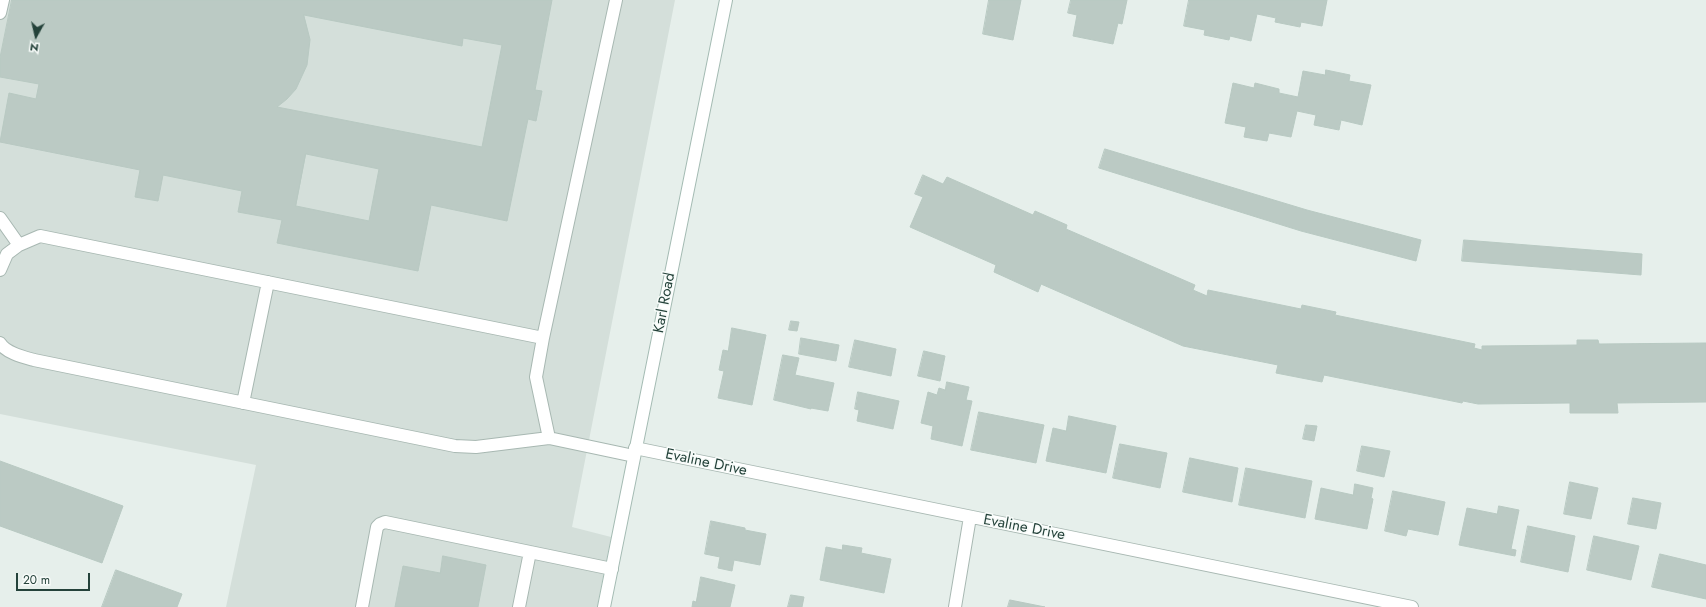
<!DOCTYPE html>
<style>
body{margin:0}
#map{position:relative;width:1706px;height:607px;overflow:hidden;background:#e6efeb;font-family:Jost,sans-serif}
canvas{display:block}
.north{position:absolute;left:16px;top:16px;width:40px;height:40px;-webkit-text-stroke:3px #f7fbf9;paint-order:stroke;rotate:188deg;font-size:11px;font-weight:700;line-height:16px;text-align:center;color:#24423a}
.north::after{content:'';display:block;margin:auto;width:14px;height:18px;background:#24423a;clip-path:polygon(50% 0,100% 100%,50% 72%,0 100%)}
.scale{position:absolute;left:16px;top:573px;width:74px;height:18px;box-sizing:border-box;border:2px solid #24423a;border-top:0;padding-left:5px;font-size:12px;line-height:14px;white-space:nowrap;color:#24423a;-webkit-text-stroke:3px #f7fbf9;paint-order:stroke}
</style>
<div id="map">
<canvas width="1706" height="607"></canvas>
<div class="north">N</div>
<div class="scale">20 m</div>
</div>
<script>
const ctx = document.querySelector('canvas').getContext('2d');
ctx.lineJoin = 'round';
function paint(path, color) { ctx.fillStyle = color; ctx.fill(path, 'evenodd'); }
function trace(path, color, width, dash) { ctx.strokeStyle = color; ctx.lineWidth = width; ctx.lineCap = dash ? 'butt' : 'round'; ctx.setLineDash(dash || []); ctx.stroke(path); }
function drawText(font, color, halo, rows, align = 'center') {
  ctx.font = font + ' Jost,sans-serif'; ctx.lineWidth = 3; ctx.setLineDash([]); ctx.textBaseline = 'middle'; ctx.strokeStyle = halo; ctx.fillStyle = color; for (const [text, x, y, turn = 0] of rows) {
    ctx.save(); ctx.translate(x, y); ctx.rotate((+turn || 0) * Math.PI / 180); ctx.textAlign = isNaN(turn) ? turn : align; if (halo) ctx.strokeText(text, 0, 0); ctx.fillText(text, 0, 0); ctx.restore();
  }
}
paint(new Path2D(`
 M0,0H675L572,527L611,537L597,607H226L256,465L0,414Z`), '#d4dfda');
const building = new Path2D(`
 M12,0H552L535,90L542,91L536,121L528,119L507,221L431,205L418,271L277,243L282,220L238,212L242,191L163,175L158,201L135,197L140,170L0,142L9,93L36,99L39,84L0,77V58ZM304,15L462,46L463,38L502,45L482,147L277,107L287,99L296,89L307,65L310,40ZM306,154L379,169L369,221L296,206Z
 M989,0H1021L1013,40L983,34Z
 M1071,0H1127L1122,24L1118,23L1113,44L1073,36L1077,15L1068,13Z
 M1189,0H1327L1322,26L1301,22L1300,27L1275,22L1276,18L1257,14L1251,41L1230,36L1229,40L1204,35L1205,30L1184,26Z
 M1326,70L1350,75L1349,81L1371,85L1362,125L1341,120L1339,130L1314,125L1316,115L1297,111L1291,137L1269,133L1267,141L1244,137L1246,127L1225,123L1233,83L1254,88L1255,83L1279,89V93L1298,97L1303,71L1325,75Z
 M1105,149L1307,210L1421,240L1416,261L1301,231L1099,168Z
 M923,175L943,184L947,177L1033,215L1035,211L1067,225L1066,229L1195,285L1193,290L1207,296L1208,290L1301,309L1302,305L1336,312L1335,315L1475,344L1474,348L1482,350V346L1577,345V340H1598L1599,344L1706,343V402L1617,403L1618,413H1570V403L1478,404L1463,401L1462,403L1324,375L1322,382L1276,373L1278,365L1183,346L1041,284L1038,292L994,272L996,265L910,227L923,197L915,194Z
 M1464,240L1642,254L1641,275L1462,261Z
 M791,321L799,322L797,331L789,330Z
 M732,328L766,335L752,405L718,398L724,371L719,370L723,350L728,351Z
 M801,338L839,345L836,361L799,354Z
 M855,340L896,349L891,376L849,367Z
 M924,351L945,356L940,381L918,376Z
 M783,355L799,358L795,375L834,383L828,411L811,408V409L774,400Z
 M947,382L969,387L966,400L972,401L962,446L931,439L933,426L921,423L928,392L937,395L939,388L945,390Z
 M858,392L899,401L893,429L857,421L859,410L855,409Z
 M979,412L1044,425L1036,463L971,450Z
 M1069,416L1116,426L1106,473L1046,461L1053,428L1066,431Z
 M1306,425L1317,426L1314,441L1303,439Z
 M1120,444L1167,453L1160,488L1113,478Z
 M1362,446L1390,451L1384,477L1357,471Z
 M1190,458L1238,468L1232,502L1183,492Z
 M0,461L123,506L102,563L0,526Z
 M1246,468L1312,481L1305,518L1239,505Z
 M1570,482L1598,488L1591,519L1564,514Z
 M1355,484L1373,488L1371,498L1373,499L1367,529L1315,519L1321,488L1353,495Z
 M1393,491L1445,502L1438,535L1408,529L1406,536L1385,531Z
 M1633,498L1661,503L1656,529L1628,524Z
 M1499,506L1519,510L1511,549L1516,550L1515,556L1459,545L1467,508L1497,514Z
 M711,521L745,528V530L766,534L760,565L734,560L732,571L718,568L720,557L705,554Z
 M1528,526L1575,536L1568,572L1521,562Z
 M1594,536L1639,546L1631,580L1587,570Z
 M843,545L862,548L861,553L891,559L884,593L820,580L826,547L842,550Z
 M1660,554L1706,565V599L1652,587Z
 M443,556L486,565L478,607H395L403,566L440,573Z
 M116,570L182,594L177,607H102Z
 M701,577L735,585L730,607H692L693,601L696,602Z
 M791,595L804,597L802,607H788Z
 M1010,600L1045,607H1008Z`);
paint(building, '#bbcac4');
trace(building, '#b8c9c2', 1);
const service = new Path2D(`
 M0,13L3,0
 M0,218L19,245L40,236L543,338L536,377L549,438L634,456
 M0,270L7,254L19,245
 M543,338L616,0
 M0,343C6,353 23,357 34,360L455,446L476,447L549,438
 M243,403L268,282
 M362,607L377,527L380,524L385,522L612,569
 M519,607L530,552`);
const minor = new Path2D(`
 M635,448L1412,607
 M955,607L970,517`);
const secondary = new Path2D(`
 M604,607L726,0`);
trace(service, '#a8b8b2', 14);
trace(minor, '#a8b8b2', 14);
trace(secondary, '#a4bbb3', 14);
trace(service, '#fff', 12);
trace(minor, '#fff', 12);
trace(secondary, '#fff', 12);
drawText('15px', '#24423a', '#f7fbf9', [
 ["Karl Road",665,303,-79],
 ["Evaline Drive",706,463,12],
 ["Evaline Drive",1024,528,11]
]);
</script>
